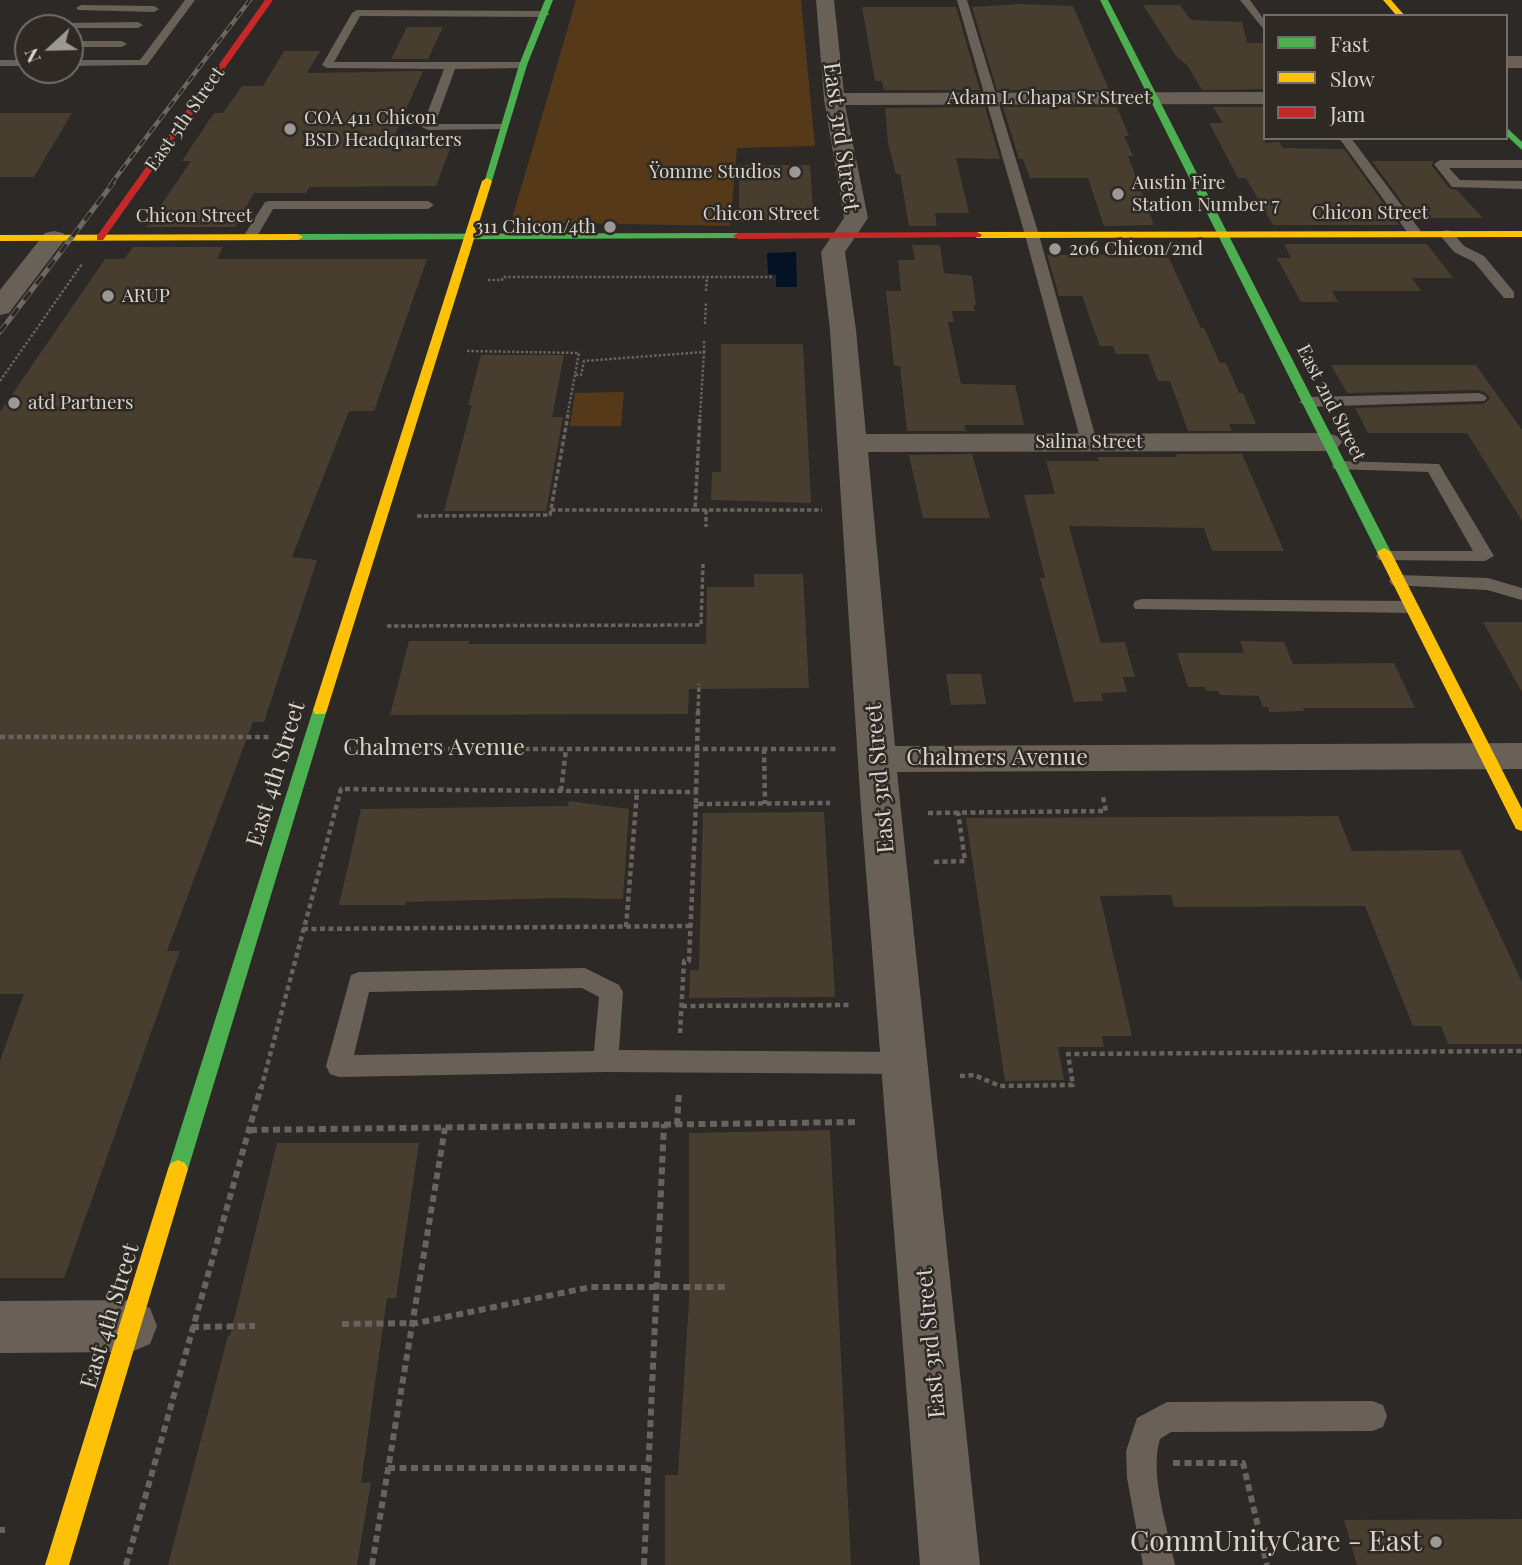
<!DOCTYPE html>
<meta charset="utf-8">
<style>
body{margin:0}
#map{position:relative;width:1522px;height:1565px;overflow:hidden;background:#2c2927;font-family:"Playfair Display",serif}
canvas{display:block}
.legend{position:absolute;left:1263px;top:14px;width:245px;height:126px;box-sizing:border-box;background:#2f2924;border:2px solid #726d69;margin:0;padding:9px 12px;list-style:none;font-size:21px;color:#d7d4d0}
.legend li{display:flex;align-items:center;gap:14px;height:35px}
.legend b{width:35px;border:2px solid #726d69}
.north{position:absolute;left:14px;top:14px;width:70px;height:70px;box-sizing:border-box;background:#2f2924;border:2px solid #726d69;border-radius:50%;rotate:248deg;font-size:19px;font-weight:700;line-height:28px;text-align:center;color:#d7d4d0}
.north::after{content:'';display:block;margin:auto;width:24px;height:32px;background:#9b9895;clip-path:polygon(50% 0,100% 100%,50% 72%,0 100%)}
</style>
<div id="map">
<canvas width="1522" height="1565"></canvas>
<ul class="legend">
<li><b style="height:9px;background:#4caf50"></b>Fast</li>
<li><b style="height:9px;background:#ffc107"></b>Slow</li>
<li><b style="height:9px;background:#c62828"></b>Jam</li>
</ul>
<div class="north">N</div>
</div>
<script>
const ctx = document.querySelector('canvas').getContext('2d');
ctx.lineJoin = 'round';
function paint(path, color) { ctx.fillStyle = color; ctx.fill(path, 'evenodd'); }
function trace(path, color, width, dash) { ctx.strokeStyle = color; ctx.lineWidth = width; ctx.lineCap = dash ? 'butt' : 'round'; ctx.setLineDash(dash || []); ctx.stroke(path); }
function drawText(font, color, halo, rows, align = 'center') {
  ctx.font = font + ' "Playfair Display",serif'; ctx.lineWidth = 5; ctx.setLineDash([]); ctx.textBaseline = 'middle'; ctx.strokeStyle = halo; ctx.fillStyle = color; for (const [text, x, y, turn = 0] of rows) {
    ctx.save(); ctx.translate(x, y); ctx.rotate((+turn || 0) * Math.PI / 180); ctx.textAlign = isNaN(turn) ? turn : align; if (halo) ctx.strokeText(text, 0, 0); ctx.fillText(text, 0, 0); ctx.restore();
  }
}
paint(new Path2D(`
 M576,0H801L815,146L737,148L730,226L511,222Z
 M624,392L621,426H570L575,393Z`), '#563919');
paint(new Path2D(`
 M796,252L797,287H776V275L768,274L767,253Z`), '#041323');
paint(new Path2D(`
 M1021,4L1073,6L1109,90H997L972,7Z
 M1143,5H1180L1191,20L1242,22L1247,43H1265V89L1202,90L1187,65L1176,56Z
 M862,7H956L980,90H884L882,81H875Z
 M407,27H443L428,59H391Z
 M284,51H320L307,73L423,71L392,141H453L436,186L309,187L306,193H254L235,227H146L191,161H182L214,113H223L242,86H263Z
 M985,107L1000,159L956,158L969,213H935L937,226H909L900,174H896L888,143L885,108Z
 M1003,107H1117L1129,136H1124L1133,156H1128L1154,225L1104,226L1088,178H1030L1023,159H1019Z
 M1213,107H1265V143L1279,142L1283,148L1344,149L1399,225H1273L1246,178H1238L1209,123H1223Z
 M0,113H72L34,177H0Z
 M1372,161H1433L1432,166L1450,189L1457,190L1483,218H1414Z
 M739,165H810L814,221L739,222Z
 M1284,244H1427L1453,278H1412L1421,291H1332L1338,302H1301L1277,258H1291Z
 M912,245H940L944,273L972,276L976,305H973L975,311H952L954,322H948L961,384L1015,385L1024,425H964L966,431H907L900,366H894L886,291H901L898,260H915Z
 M1111,245H1163L1201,328H1204L1220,363H1226L1239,393H1243L1256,424H1229L1232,431H1188L1170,381H1158L1148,354H1116L1113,346H1100L1082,296H1059L1047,255H1115Z
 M133,247H223L217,259H427L374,411H349L292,557L317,560L264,722H253L167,951H180L64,1278H0V1061L24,994H0V412L105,259H124Z
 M721,344H803L811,503L711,500L712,472H721Z
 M481,355H564L552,417H563L546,511H444L472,405H468Z
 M1331,365H1476L1522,430V521L1467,433H1368L1355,408L1484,404L1490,398L1486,393L1479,390L1347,393Z
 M972,454L990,518H923L909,455Z
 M1176,454H1242L1284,551H1212L1204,528L1069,526L1101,643L1125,642L1135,677H1123L1127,692L1101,693L1103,701L1074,702L1040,578H1045L1024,495L1055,494L1046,461H1099L1097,457H1177Z
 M754,574H803L809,688L689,689L688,714L390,715L409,641H469V644H706L707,587H754Z
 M1483,622H1522V692Z
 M1240,641L1284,642L1293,664L1394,663L1415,708H1303L1304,711L1269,712L1268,707H1263L1259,696L1220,695L1218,691H1206L1205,687H1188L1177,653H1244Z
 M946,674H981L986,704L951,705Z
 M569,801L629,809L623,899L563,898L406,902L405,905H339L361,809L568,806Z
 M824,812L835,997L689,998L690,970H699L703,813Z
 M1338,816L1352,851L1460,850L1522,982V1044H1448L1441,1026H1413L1365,906L1174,907L1171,895L1100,896L1132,1036H1102L1104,1047H1058L1064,1080L1005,1081L966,818Z
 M830,1130L851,1565H665V1475H678L689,1300V1133Z
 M277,1143H419L396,1298H387L361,1483L371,1482L357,1565H168L228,1336H230Z
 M1522,1519V1565H1357L1344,1520Z`), '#483e2f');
trace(new Path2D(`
 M488,280H502L503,277H772
 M706,291L707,277
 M705,324L706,303
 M467,351L579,353L575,375H581L584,361L704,352V340
 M0,381L82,264
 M567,417L575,375
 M700,417L704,352`), '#69635d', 2.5, [2.5, 2]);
trace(new Path2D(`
 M551,510H695L700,415
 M695,510H822
 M706,510V527
 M417,516L550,515L568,415
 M387,626L701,625L703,564
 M698,713L699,684`), '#69635d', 3.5, [4.5, 2.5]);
trace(new Path2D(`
 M0,737H272
 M346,749H838
 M764,749L765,804
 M561,791L566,749
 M696,792L698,711
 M928,813L1106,811L1103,797
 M934,862L965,861L958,812
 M626,927L637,792
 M303,929L691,926
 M682,1006L851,1005
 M680,1033L684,961H689L696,804
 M960,1076L974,1075L1000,1086L1073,1085L1068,1054L1522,1051
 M261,1089L341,789L696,792V804L830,803`), '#69635d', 4.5, [5, 3.5]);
trace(new Path2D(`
 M677,1125L679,1092
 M250,1130L858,1122
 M342,1324L417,1323L591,1287H725
 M192,1327L255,1326
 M1173,1463H1243L1267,1565
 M388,1468H648
 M0,1530H5
 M126,1565L261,1087
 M372,1565L445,1128
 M644,1565L664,1124`), '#69635d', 6, [7, 4.5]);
paint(new Path2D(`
 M185,0H195L147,65L70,66V60H140Z
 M957,0H967L1039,235L1097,442L1095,445L1089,447L1081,442L1025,235Z
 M1240,0H1250L1265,21V31Z
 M81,5L154,6L159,9L154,12L78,10L76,8Z
 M357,10L545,11L550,14L545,17L360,16L334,62H523L528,65L523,68L455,69L435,124H503L507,125V129L428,130L422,127L444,69L327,68L322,65L352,13Z
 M63,23L138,22L143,25L138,28H59V24Z
 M70,41H122L127,44L122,47H70Z
 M0,60H28V66H0Z
 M1339,138H1351L1420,230V236H1410Z
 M1440,160H1522V168H1449L1460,180L1522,181V189L1452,187L1434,164Z
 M269,201H428L434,205L428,209H273L255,240H245L243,237L265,202Z
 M1446,230L1451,231L1464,246L1484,256L1514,292V298H1504L1474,262L1454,252L1439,234Z
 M1479,393L1484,395L1487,398L1484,401L1307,407L1299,402L1307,397Z
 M1340,461L1439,464L1494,556L1485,561L1379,560L1376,556L1379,552L1385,551H1473L1428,472L1334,469L1332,466L1334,463Z
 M1398,575L1488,578L1522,588V600L1487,590L1392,585L1389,581L1392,577Z
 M1142,599L1411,601L1420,607L1411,613L1135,609L1133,605L1135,601Z
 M585,968L619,985L623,992L619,1050L907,1052L916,1055L920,1063L916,1071L907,1074L606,1072L339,1077L330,1074L326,1066L351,975L359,972ZM582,988L599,997L594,1051L354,1055L369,992Z
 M1372,1401L1383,1405L1387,1416L1383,1427L1372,1431L1171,1432L1160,1439C1149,1475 1168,1528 1175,1565H1143L1127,1478L1126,1451L1137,1418L1167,1402Z`), '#696057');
paint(new Path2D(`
 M816,0H834L844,93L1265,92V104L845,105L868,218L845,252L856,330L866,434L1327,433L1337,436L1342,442L1337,448L1327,451L868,452L895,746L1522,743V769L897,772L980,1565H920L861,808L830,330L821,252L844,218L824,99Z
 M1506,56H1522V68H1506Z
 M54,231L63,233L66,238L9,313L0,315V290L45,233Z
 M131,1300L150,1308L157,1326L150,1344L131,1352L0,1353V1301Z`), '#696057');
paint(new Path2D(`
 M545,0H553L527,65L492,181L484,183L519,65Z
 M1100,0H1108L1391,552L1389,555H1379L1377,552Z
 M1506,127L1522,142V150L1506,135Z
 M738,233L741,234V238L298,240L293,237L298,234Z
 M320,705L327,710L188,1169L185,1175L178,1178L171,1175L168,1169L313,710Z`), '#4caf50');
paint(new Path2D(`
 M1383,0H1391L1405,16H1397Z
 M487,178L492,181L327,710L325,714H315L313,710L482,181Z
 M1522,231V237L977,238L972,235L977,232Z
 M0,235L298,234L303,237L298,240L0,241Z
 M1384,548L1391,552L1522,809V831L1516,829L1514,825L1377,552Z
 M178,1160L185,1163L188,1169L69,1565H45L168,1169L171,1163Z`), '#ffc107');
paint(new Path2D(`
 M265,0H273L103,240H97V236Z
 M977,232L982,235L980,237L738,239L733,236L738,233Z`), '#c62828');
const railFar1 = new Path2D(`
 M111,184L250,0`);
const rail = new Path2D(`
 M0,332L113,183`);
trace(railFar1, '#6d6761', 4.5);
trace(rail, '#6d6761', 5);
trace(railFar1, '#2f2924', 2.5, [8]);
trace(rail, '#2f2924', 3.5, [10]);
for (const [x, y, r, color] of [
 [290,129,7,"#9b9895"],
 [795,172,7,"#9b9895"],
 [1118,194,7,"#9b9895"],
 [610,227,7,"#9b9895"],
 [1055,249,7,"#9b9895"],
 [108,296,7,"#9b9895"],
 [14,403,7,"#9b9895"],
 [1436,1542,7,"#9b9895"]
]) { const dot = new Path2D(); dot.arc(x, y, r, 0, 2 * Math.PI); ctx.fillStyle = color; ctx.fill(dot); trace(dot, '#2f2924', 2.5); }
drawText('19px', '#d7d4d0', '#2f2924', [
 ["Adam L Chapa Sr Street",1049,98],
 ["East 5th Street",185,119,-55],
 ["Chicon Street",1370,213],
 ["Chicon Street",761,214],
 ["Chicon Street",194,216],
 ["East 2nd Street",1331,403,63],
 ["Salina Street",1089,442]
]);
drawText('19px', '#d7d4d0', '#2f2924', [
 ["COA 411 Chicon",304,118],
 ["BSD Headquarters",304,140],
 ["Ÿomme Studios",781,172,"right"],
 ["Austin Fire",1132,183],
 ["Station Number 7",1132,205],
 ["311 Chicon/4th",596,227,"right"],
 ["206 Chicon/2nd",1069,249],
 ["ARUP",122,296],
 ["atd Partners",28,403]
], 'left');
drawText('23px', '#d7d4d0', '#2f2924', [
 ["East 3rd Street",841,137,82],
 ["Chalmers Avenue",434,748],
 ["Chalmers Avenue",997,758],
 ["East 4th Street",276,774,-73],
 ["East 3rd Street",880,778,-95],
 ["East 4th Street",110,1316,-73],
 ["East 3rd Street",931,1343,-95]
]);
drawText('28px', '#d7d4d0', '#2f2924', [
 ["CommUnityCare - East",1422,1542]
], 'right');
</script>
